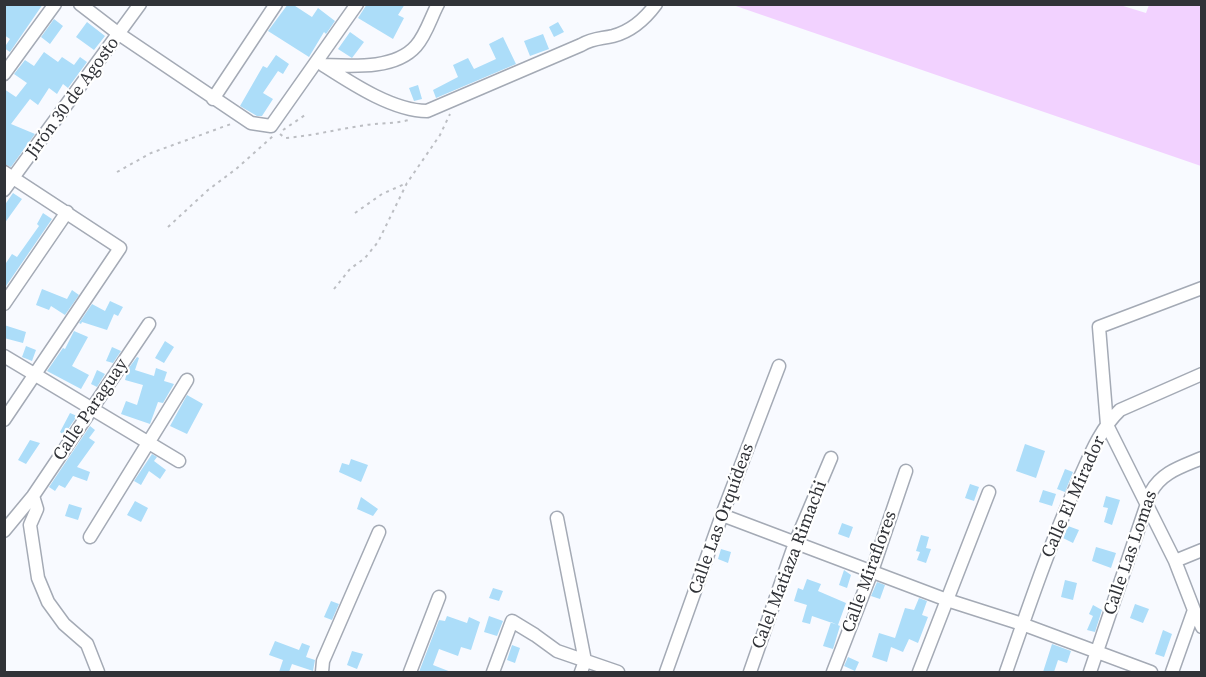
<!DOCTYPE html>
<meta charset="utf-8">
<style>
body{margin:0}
#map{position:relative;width:1206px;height:677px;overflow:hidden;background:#f8faff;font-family:"Source Serif 4",serif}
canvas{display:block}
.frame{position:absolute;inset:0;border:6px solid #313338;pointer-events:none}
</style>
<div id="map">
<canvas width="1206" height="677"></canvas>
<div class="frame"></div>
</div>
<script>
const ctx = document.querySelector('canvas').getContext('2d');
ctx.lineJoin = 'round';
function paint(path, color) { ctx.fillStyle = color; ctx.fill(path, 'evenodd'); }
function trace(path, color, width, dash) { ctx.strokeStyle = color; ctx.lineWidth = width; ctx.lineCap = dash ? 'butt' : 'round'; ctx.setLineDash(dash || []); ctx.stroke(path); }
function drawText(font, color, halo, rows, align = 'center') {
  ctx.font = font + ' "Source Serif 4",serif'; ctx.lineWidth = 4.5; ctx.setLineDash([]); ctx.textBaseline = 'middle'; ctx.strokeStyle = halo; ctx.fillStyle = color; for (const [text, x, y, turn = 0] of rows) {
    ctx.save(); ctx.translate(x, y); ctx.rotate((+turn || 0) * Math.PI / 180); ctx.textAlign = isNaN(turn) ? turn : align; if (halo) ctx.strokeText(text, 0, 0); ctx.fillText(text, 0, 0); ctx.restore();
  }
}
paint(new Path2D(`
 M1120,5L1146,13L1149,5H1201V166L733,5Z`), '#f2d2ff');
paint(new Path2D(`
 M4,4H43L10,52L4,48L10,39L4,35Z
 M288,4H292L312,17L318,8L335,21L326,34L324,32L309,57L268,31Z
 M367,4H405L398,15L404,18L393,39L358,18Z
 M54,19L63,26L50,44L41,37Z
 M87,22L105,36L94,50L76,37Z
 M558,22L564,32L554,37L549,27Z
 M350,32L364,42L352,58L338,49Z
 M543,34L549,49L530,56L524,41Z
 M503,37L516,64L436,98L433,90L458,77L453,65L468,58L474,69L496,59L489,44Z
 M44,52L58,62L62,57L74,65L80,57L87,62L68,88L63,84L57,94L49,88L38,105L30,99L11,124L35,134L11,167L4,164V89L16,97L27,83L14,74L25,60L34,66Z
 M276,55L289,64L283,74L278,71L263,93L273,99L262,116H257L240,106L263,66L267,68Z
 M418,85L422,99L414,101L409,88Z
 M13,193L22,199L4,224V206Z
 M43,213L52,219L4,289V266L12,254L17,257L39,226L37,224Z
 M42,289L67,299L72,290L79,295L65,315L51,306L49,310L36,305Z
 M110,301L123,307L118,316L114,314L107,330L82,322L81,324L79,323L92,304L105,311Z
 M4,325L26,332L23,343L4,338Z
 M74,331L88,337L72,366L89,375L81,389L47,371L63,348L65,349Z
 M165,341L174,347L164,363L155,358Z
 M26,346L36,350L32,361L22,357Z
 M112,347L121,351L113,363L106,361Z
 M137,357L139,358L135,370L154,376L156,368L167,372L164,381L174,384L163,403L158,402L150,424L121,414L126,401L137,405L143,385L125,380L128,369Z
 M97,370L105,374L97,387L91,384Z
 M187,395L203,404L187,434L170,426Z
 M70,413L77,416L64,435L60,432Z
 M90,426L95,430L89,438L95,442L77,467L90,472L87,481L73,476L65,488L59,485L55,491L49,487Z
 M30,440L40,443L26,464L18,460Z
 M1025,444L1045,451L1036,478L1016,471Z
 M152,454L157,457L154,461L166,470L160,479L149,471L141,485L134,481Z
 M351,459L368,465L361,482L339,472L342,463L349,465Z
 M1065,469L1073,472L1065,492L1057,489Z
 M970,484L979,487L974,501L965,498Z
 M1043,490L1056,494L1052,506L1039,502Z
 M1106,496L1120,500L1112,525L1104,522L1108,508L1103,507Z
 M361,497L378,509L373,516L357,509Z
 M135,501L148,508L141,522L127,515Z
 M69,504L82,508L78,520L65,516Z
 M842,523L853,527L849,538L838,534Z
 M1068,526L1079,530L1073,543L1063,538Z
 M921,535L929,537L926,548L931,549L926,563L917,560L920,552L916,551Z
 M1096,547L1116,553L1111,568L1092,561Z
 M721,549L731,552L728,563L718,559Z
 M844,570L851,575L847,588L839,585Z
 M807,579L821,584L818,591L846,603L838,625L812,616L810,624L802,622L807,605L794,601L798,588L803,590Z
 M1065,580L1077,583L1073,600L1061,597Z
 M877,582L885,585L880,599L871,596Z
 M493,588L503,591L499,601L489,598Z
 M919,598L927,601L922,615L928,617L918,643L909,639L903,652L891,647L887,662L872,657L879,633L895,638L905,608L914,610Z
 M331,601L339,604L332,620L324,617Z
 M1135,604L1149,609L1143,623L1130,618Z
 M1093,605L1102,610L1095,632L1087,630L1093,616L1089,614Z
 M447,616L467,623L469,617L480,622L471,650L461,647L458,656L439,649L433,665L451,672H419L439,620L445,621Z
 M489,616L503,621L497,636L484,632Z
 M831,622L840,626L833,649L823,646Z
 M1163,630L1172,634L1164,657L1155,654Z
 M275,641L299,650L302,643L310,646L306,657L315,660L313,671L292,664L289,672H279L283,660L269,655Z
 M1052,644L1071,651L1067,663L1058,660L1054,672H1043Z
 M512,645L520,648L515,663L507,660Z
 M352,651L363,654L357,669L347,665Z
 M848,657L859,662L855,671L844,666Z`), '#acddf9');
const minor = new Path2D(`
 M80,4L119,34L251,123L271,126L357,4
 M323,65C351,83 393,111 427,111L581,45C593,38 600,39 613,36C632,31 645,19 656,4
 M323,65C351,66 395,70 416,46C426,35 431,17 438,4
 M4,74L55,4
 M213,99L276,4
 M4,172L120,248L4,420
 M4,190L140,4
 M4,304L67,212
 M4,356L179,461
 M33,496L37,509L30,525L38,578L48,602L64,624L87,644L98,672
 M722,515L947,600L1022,624L1151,672
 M557,518L585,661L581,672
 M4,531L33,496L149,324
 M90,537L187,380
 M1175,561L1202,550
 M1194,610L1175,561L1107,425L1099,327L1202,288
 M322,672L323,661L379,532
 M410,672L439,597
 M493,672L512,621L535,635L557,651L618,672
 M666,672L722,515L779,366
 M750,672L795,543L831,458
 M833,672L872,571L906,471
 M919,672L989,492
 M1006,672C1028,609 1049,546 1077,484C1089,458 1099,430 1120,410L1202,374
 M1090,672L1151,492C1162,472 1181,467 1202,458
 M1172,672L1194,610L1202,627`);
trace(minor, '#a4aab5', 15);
trace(new Path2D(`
 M283,130L305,115
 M280,134L285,138C312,136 338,129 366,125C380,123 394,124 409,120
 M117,172L151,153L231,124
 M355,213L382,194L407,183
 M168,227L208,190L236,169L273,136
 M334,289L350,269L365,258L378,242L407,183L440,135L450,114`), '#bcbec3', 2, [3, 4.5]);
trace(minor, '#fff', 12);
drawText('18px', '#313338', '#fff', [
 ["Jirón 30 de Agosto",73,98,-54],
 ["Calle Paraguay",91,410,-56],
 ["Calle El Mirador",1074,497,-66],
 ["Calle Las Orquídeas",722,519,-70],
 ["Calle Las Lomas",1131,553,-71],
 ["Calel Matiaza Rimachi",790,565,-69],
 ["Calle Miraflores",870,572,-70]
]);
</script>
